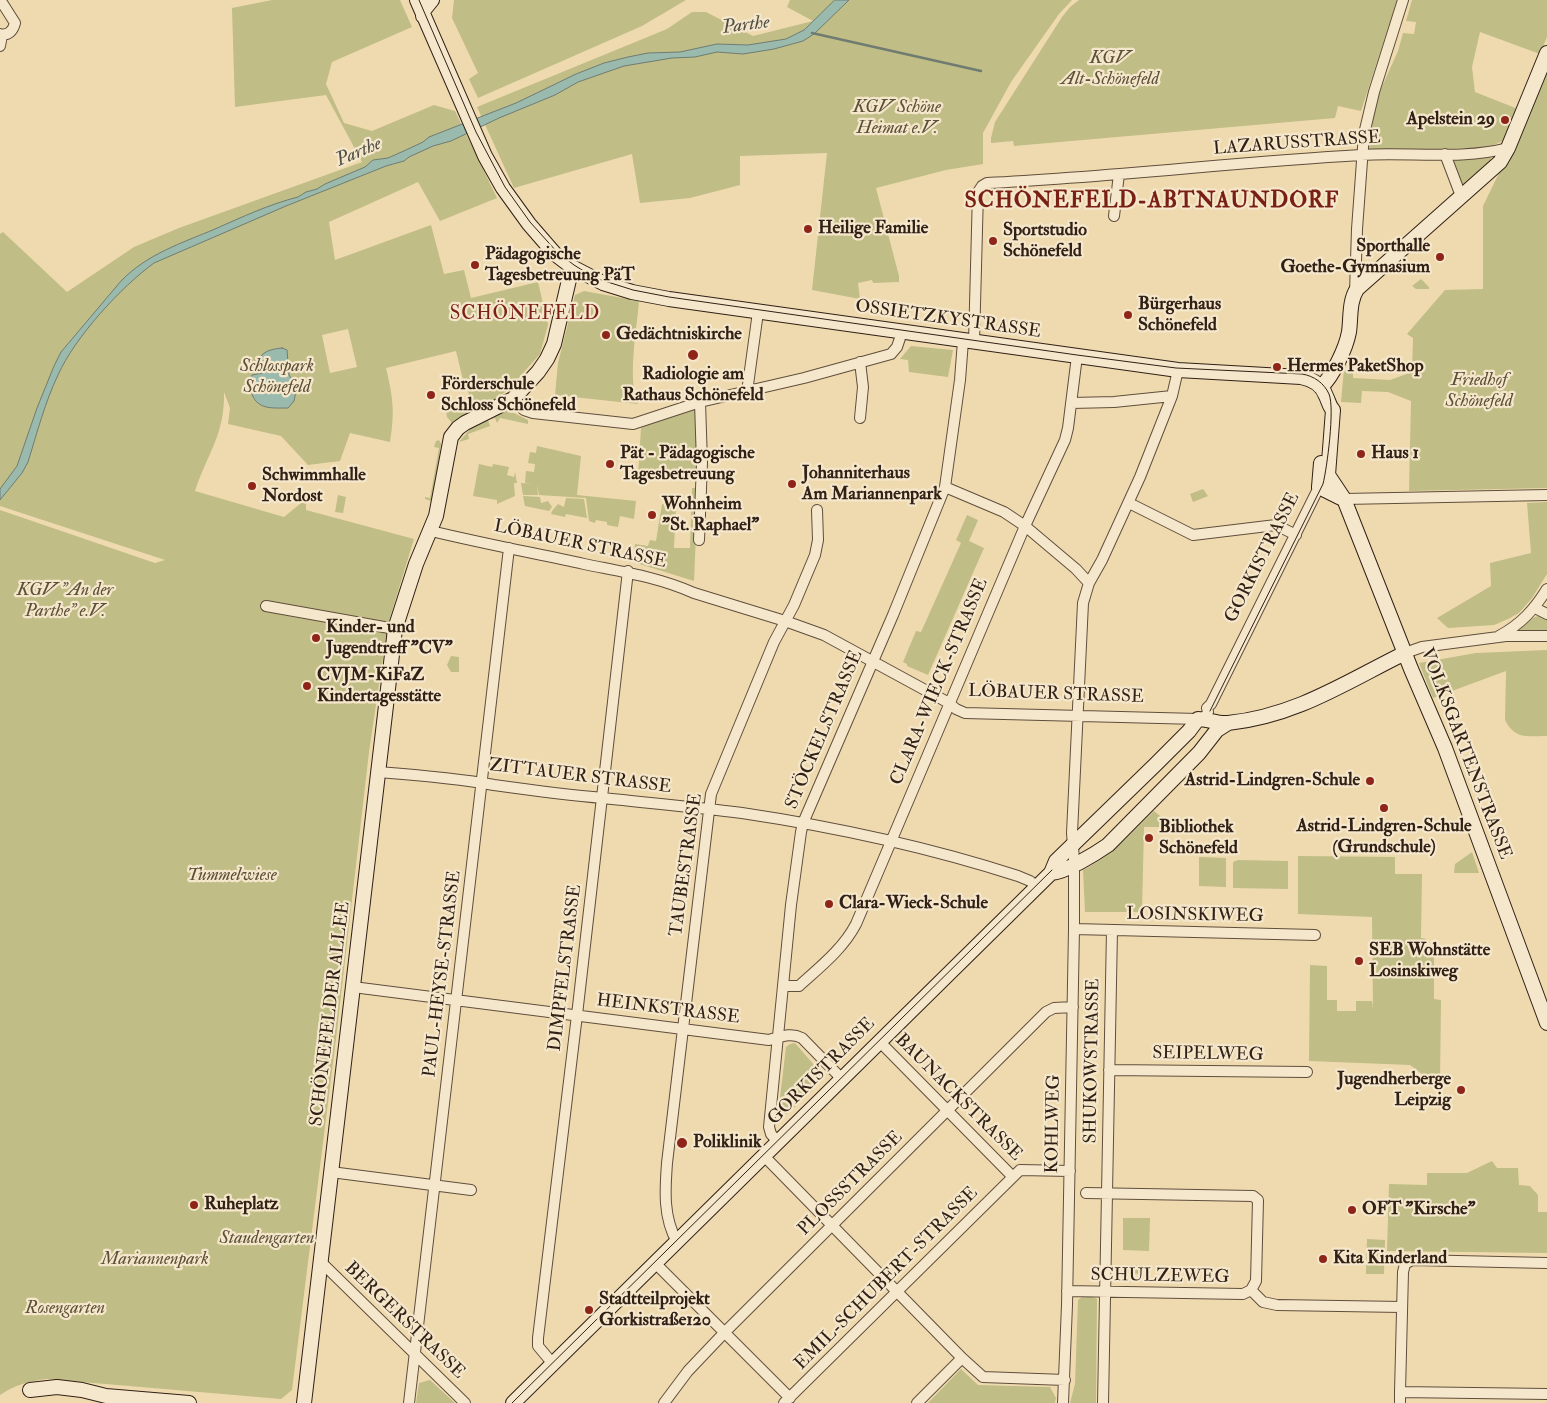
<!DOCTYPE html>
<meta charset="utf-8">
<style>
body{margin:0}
canvas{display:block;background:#efdaaf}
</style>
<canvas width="1547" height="1403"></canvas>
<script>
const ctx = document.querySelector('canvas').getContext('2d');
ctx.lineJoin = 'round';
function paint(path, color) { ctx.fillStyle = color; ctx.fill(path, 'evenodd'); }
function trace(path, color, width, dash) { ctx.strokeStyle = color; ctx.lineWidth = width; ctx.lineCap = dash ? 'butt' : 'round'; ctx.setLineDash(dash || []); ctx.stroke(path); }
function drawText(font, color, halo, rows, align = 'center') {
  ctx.font = font + ' "IM FELL Double Pica",serif'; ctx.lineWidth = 4.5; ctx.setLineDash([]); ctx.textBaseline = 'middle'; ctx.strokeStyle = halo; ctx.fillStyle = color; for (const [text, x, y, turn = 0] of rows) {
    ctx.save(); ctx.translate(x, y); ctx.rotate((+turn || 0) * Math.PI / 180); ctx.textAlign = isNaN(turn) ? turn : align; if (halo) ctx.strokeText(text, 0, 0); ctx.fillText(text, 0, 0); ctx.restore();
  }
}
paint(new Path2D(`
 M272,0H400L412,27L332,62L326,84L344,123L372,131L434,105L455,111L497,198L440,221L418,182L329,222L335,260L431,225L444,274L464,270L471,298L538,282L548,325L540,354L508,390L495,399L478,405L473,411L452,423L447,417L446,411L453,403L464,401L473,410L465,380H463L456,351L386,368C393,397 395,412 390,442L350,433L340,461L308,465L281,436L228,424L230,408L224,392C225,435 207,454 195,491L284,517L306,499V510L414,539L388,624L369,752L336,1039L292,1390L281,1399L47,1379C29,1381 15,1385 0,1395V510L155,563L165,560L0,506V234L3,232L67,292L134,247L179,228L362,162L326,95L235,107L232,8ZM348,329L357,367L330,373L322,335Z
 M454,0H686L642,26L478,98L469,79L478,73L452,18Z
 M790,0H1072L1059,14L1011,82L983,133V164L946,170L876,188L899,276V282L873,283L872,280L858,283L860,299L812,290L827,153L740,156V185L690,198L640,203L632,154L514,188L477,107L667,29L692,12H706L753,36L813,21L787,7Z
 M1079,0H1397L1361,111L1338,106L1335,118L1014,146L1013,141L991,143V138L995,122L1062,17L1070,7Z
 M1412,0H1547V37L1540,54L1480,32L1472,67L1475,92L1518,109L1503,141L1487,148L1368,151L1376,100L1398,51L1403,33L1414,34L1416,22L1406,21Z
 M1547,70V488L1409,491L1411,401L1388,392L1362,391L1361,403L1341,402L1344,369L1353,370V378L1390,380L1412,372L1413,338L1407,334L1445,290L1483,289V206L1501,169L1509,163Z
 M1490,156L1492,162L1463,187L1450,157Z
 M1421,279L1429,287V289H1416L1412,286Z
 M584,291L639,301C637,328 627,380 638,404L555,395L558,363L575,295Z
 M911,346L953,350L948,377L909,372L908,360L900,359Z
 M697,406L698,481L638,477L641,428L653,420Z
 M506,412L514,413L528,420V424L500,418L497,423L495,418L492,419L491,417Z
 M488,420L490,426L468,434L469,439L459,442L471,428Z
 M439,440L441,444L436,481L431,501L425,499V497L430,498L439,448L434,447L436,441Z
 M537,446L581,456L577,495L636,501L634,519L620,516L618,527L607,525V522L596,520L595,523L589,521L586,498L539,495L537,484L538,495H523L521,483L533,484L525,483L526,471L534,472L535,464L528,463L530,452L536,453Z
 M479,464L492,467L493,464L509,467L507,475L514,477L515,472L517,483H514L515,496L497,504V500L473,496Z
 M692,488H698L694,581L633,562L635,544L648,546L650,540L656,541L662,504L676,505L674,548H690Z
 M1203,489L1208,496L1193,502L1190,494Z
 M338,495L346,497L343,513L335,512Z
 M523,496L540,497L541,503L548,501L552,507L549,511L525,506Z
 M566,498L584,499L587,518L566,514L565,517L551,514L552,511L558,504L564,507Z
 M1547,502V574L1532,598L1519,613L1508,619L1494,625L1448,628L1437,618L1491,586L1490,563L1531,553L1527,503Z
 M967,515L978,520L969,541L984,548L928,675L907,666V664L903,662L916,631L921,632L961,543L956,540Z
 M1540,615L1547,619V634L1517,631L1533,618Z
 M1547,650V736C1528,736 1515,740 1505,720L1506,671L1433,698L1419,663L1476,653Z
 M451,656L459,657V672H451L447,665Z
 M1154,811L1170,824L1171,827H1144L1142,912H1085L1083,870C1112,856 1131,833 1154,811Z
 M1472,852L1479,873H1454L1455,864Z
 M1298,856L1395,857V874H1422L1421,938L1427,939V946L1434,947V999L1441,1000L1440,1083L1438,1086L1410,1065L1309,1061L1310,965L1327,966V1000H1337V1011H1356V1001H1372L1373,1009L1372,917L1298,914Z
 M1199,857L1226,858V887L1199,886Z
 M1238,860L1288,861V889L1233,888V862Z
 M795,1043L821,1073L822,1078L812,1087L814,1089L787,1114C782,1114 780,1112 779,1106L786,1047L790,1044Z
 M1492,1161L1497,1168H1518L1519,1185L1530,1186L1538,1195V1212H1547V1253L1387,1251L1389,1184L1427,1185V1173H1467Z
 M1123,1218H1150L1149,1251L1123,1250Z
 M1367,1239L1385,1240L1384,1274H1366Z
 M1123,1265H1142V1274L1122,1273Z
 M1090,1296L1097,1299L1096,1403H1070L1075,1384L1078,1300L1082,1297Z
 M961,1369L978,1385L1050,1387L1056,1398L1055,1403H928Z
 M430,1380L455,1403H416L419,1383Z`), '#c0bd86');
const water = new Path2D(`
 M835,0H849L814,34L803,41L774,49L743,54L717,52L695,57L672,58L624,66L578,82L555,95L499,118L451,141L433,146L409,157L404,161L386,166L286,206L154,263C121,287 75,337 58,375C45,402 37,433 28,462L22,473L0,500V489L17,466L37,408L54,366L61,352L121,281C147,254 182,243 215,229C242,217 270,204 298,197L306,192L317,189L325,184L365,167L373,160L388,158L406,150L423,142L429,137L516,103L576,74L604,63L628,57L648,53L680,52L717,44L748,45L786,39L804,30Z
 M282,348L287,350L289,375L295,384L296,391L294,401L288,408C271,408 256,410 251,391C249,385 249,380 252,375L263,373V369L259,367C256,353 270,349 282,348Z`);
paint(water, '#9abaae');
trace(water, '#707c71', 1);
trace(new Path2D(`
 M812,33L981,71`), '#707c71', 2.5);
const minor = new Path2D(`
 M0,34C8,36 13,31 15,23L1,1
 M0,46L2,35
 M1445,154L1461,196
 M1114,216L1119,174
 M1355,293L1357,229L1364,134L1374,92L1403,0
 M974,342L978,192L982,186L987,183C1112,177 1236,162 1361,155C1407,152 1463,160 1508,148
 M747,392L758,312
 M513,399L524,410L533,413L633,424L700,402L804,378L891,354L897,347L902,332
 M1071,403L1114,402L1172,396
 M860,418L863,387L860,362
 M945,487L1004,512L1025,526L1076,569L1089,583
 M1344,499L1547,495
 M1129,503L1193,535L1276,525L1296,535
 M431,531C481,543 533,553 584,564C623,572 658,577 694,593L785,621L824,635L949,703L956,709L965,713L1198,719
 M699,540L702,463L700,402
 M266,606L395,629
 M1535,608L1547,614
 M1499,636C1521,624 1534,610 1547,589
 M1405,653L1422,647L1506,636H1547
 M1204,719L1208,712L1207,708L1211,704L1319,487
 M378,772C417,775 456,778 494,785C530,790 567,795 603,798C649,803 696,807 742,813C836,827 928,847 1018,876L1030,881L1037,887
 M1074,929L1315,935
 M783,986H799C820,967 843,949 856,924L1025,526L1065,440L1068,428L1077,356
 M353,987L769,1040C781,1037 790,1032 802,1038L842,1079
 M880,1042L1013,1177
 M1109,1070L1307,1072
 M778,1142L771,1134L769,1127L791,905L801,832L803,823L893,615L945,487L960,380L963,341
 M764,1156L962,1358L983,1377L1065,1380
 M331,1172L471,1190
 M677,1242C663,1217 665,1190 667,1163L711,794L774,642L794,605L815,555L818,540L817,510
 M321,1262L465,1403
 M655,1263L790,1398
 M1547,1263L1412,1260L1405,1264L1403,1272L1400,1392L1547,1394
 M1251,1290L1263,1302L1277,1305L1402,1307
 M1067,1291L1243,1294L1251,1290L1256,1281L1258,1200L1253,1196L1086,1193
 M553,1364L538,1346V1338L577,1015L628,571
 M409,1403L509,548
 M664,1403L688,1371L725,1332L1046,1012L1054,1008L1073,1007
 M784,1403L1020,1170L1070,1171
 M917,1403L962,1358
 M1063,1403L1067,1305L1074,929V860L1072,833L1083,603L1089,583L1102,560L1140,477L1172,396L1178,370
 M1103,1403L1112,930
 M1400,1403V1392`);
const secondary = new Path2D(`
 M417,0L485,156L503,188L529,224L555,254L572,267L603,283L632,292L669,299L1178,370L1301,377C1312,379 1322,385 1326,396C1329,402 1329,406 1333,410L1328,475L1344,499L1411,669L1445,748L1547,1023
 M423,16V11L432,0
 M1321,387C1333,376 1346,348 1349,332C1351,318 1349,301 1357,289L1500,162L1508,148L1547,53
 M1321,463L1319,487L1341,498
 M1051,873C1066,872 1095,854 1108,845L1199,753L1217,730L1228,723
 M30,1390L57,1387L82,1390L106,1396L189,1403
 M304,1403L395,629L416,564L436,516L451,437L458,428L465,423L513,399L538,372L547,359L554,344L572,267
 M513,1403L1051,873L1056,861L1156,764L1189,731L1198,719C1208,719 1217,724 1228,723C1296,716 1346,682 1405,653`);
trace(minor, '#604e3c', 12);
trace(secondary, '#312016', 16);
trace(minor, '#f5e7cb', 10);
trace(secondary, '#f5e7cb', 14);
trace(new Path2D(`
 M419,0L476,132L505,187L530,222L557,252L574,265L595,278L633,290L669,297L1077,355L1176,368L1302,374C1314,376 1324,383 1329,394C1335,408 1327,468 1323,484L1210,711
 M512,1403L1052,870`), '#312016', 1);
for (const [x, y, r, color] of [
 [1505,120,5,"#8f2418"],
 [808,229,5,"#8f2418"],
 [993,241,5,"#8f2418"],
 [1440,257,5,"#8f2418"],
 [475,265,5,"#8f2418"],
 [1128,315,5,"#8f2418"],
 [606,335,5,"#8f2418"],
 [693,355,6,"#8f2418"],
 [1277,367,5,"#8f2418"],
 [431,395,5,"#8f2418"],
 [1361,454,5,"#8f2418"],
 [610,464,5,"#8f2418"],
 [792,484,5,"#8f2418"],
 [252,486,5,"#8f2418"],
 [652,515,5,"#8f2418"],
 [316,638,5,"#8f2418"],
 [307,686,5,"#8f2418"],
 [1370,781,5,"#8f2418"],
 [1384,808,5,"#8f2418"],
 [1149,838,5,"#8f2418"],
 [829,904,5,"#8f2418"],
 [1359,961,5,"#8f2418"],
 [1461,1090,5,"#8f2418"],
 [682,1143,6,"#8f2418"],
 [194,1205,5,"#8f2418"],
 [1352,1210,5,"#8f2418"],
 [1323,1259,5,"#8f2418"],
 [589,1310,5,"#8f2418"]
]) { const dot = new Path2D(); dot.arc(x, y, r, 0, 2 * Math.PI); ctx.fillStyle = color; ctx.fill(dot); trace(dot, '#f5e7cb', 2); }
drawText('italic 18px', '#5c4f38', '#f5e7cb', [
 ["KGV",1110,59],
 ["Alt-Schönefeld",1110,80],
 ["KGV Schöne",897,108],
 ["Heimat e.V.",897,129],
 ["Schlosspark",277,367],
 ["Schönefeld",277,388],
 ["Friedhof",1479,381],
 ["Schönefeld",1479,402],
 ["KGV \"An der",65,591],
 ["Parthe\" e.V.",65,612],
 ["Tummelwiese",232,876],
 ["Staudengarten",267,1239],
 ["Mariannenpark",155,1260],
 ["Rosengarten",65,1309]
]);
drawText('bold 18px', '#312016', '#f5e7cb', [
 ["Apelstein 29",1495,120,"right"],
 ["Heilige Familie",818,229],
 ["Sportstudio",1003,231],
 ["Schönefeld",1003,252],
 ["Sporthalle",1430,247,"right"],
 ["Goethe-Gymnasium",1430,268,"right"],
 ["Pädagogische",485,255],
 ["Tagesbetreuung PäT",485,276],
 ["Bürgerhaus",1138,305],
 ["Schönefeld",1138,326],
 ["Gedächtniskirche",616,335],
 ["Hermes PaketShop",1287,367],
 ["Radiologie am",693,375,"center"],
 ["Rathaus Schönefeld",693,396,"center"],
 ["Förderschule",441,385],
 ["Schloss Schönefeld",441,406],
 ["Pät - Pädagogische",620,454],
 ["Tagesbetreuung",620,475],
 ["Haus 1",1371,454],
 ["Johanniterhaus",802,474],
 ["Am Mariannenpark",802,495],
 ["Schwimmhalle",262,476],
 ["Nordost",262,497],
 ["Wohnheim",662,505],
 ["\"St. Raphael\"",662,526],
 ["Kinder- und",326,628],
 ["Jugendtreff \"CV\"",326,649],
 ["CVJM-KiFaZ",317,676],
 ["Kindertagesstätte",317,697],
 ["Astrid-Lindgren-Schule",1360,781,"right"],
 ["Astrid-Lindgren-Schule",1384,827,"center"],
 ["(Grundschule)",1384,848,"center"],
 ["Bibliothek",1159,828],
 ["Schönefeld",1159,849],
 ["Clara-Wieck-Schule",839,904],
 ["SEB Wohnstätte",1369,951],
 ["Losinskiweg",1369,972],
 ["Jugendherberge",1451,1080,"right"],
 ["Leipzig",1451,1101,"right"],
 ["Poliklinik",693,1143],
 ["Ruheplatz",204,1205],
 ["OFT \"Kirsche\"",1362,1210],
 ["Kita Kinderland",1333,1259],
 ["Stadtteilprojekt",599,1300],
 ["Gorkistraße120",599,1321]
], 'left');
drawText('18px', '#312016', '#f5e7cb', [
 ["LAZARUSSTRASSE",1297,144,-4],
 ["OSSIETZKYSTRASSE",948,320,8],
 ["LÖBAUER STRASSE",580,545,12],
 ["GORKISTRASSE",1263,558,-63],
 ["CLARA-WIECK-STRASSE",940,682,-67],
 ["LÖBAUER STRASSE",1056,695,2],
 ["STÖCKELSTRASSE",825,730,-67],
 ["VOLKSGARTENSTRASSE",1465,754,69],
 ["ZITTAUER STRASSE",580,777,7],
 ["TAUBESTRASSE",687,865,-82],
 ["LOSINSKIWEG",1195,916,1],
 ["DIMPFELSTRASSE",566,968,-83],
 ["PAUL-HEYSE-STRASSE",443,974,-83],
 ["HEINKSTRASSE",668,1010,7],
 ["SCHÖNEFELDER ALLEE",331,1014,-83],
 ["SEIPELWEG",1208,1055,1],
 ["SHUKOWSTRASSE",1093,1061,-89],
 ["GORKISTRASSE",822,1072,-45],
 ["BAUNACKSTRASSE",958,1098,45],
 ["KOHLWEG",1054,1124,-89],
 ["PLOSSSTRASSE",851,1184,-45],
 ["SCHULZEWEG",1160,1277,1],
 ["EMIL-SCHUBERT-STRASSE",887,1279,-45],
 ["BERGERSTRASSE",404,1321,44]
]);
drawText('italic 19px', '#504e44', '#f5e7cb', [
 ["Parthe",746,26,-7],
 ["Parthe",359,153,-23]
]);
ctx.letterSpacing = '1px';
drawText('19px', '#7a1f14', '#f5e7cb', [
 ["SCHÖNEFELD",525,315]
]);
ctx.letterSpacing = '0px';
ctx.letterSpacing = '1px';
drawText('bold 22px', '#7a1f14', '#f5e7cb', [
 ["SCHÖNEFELD-ABTNAUNDORF",1152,202]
]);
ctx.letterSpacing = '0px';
</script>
